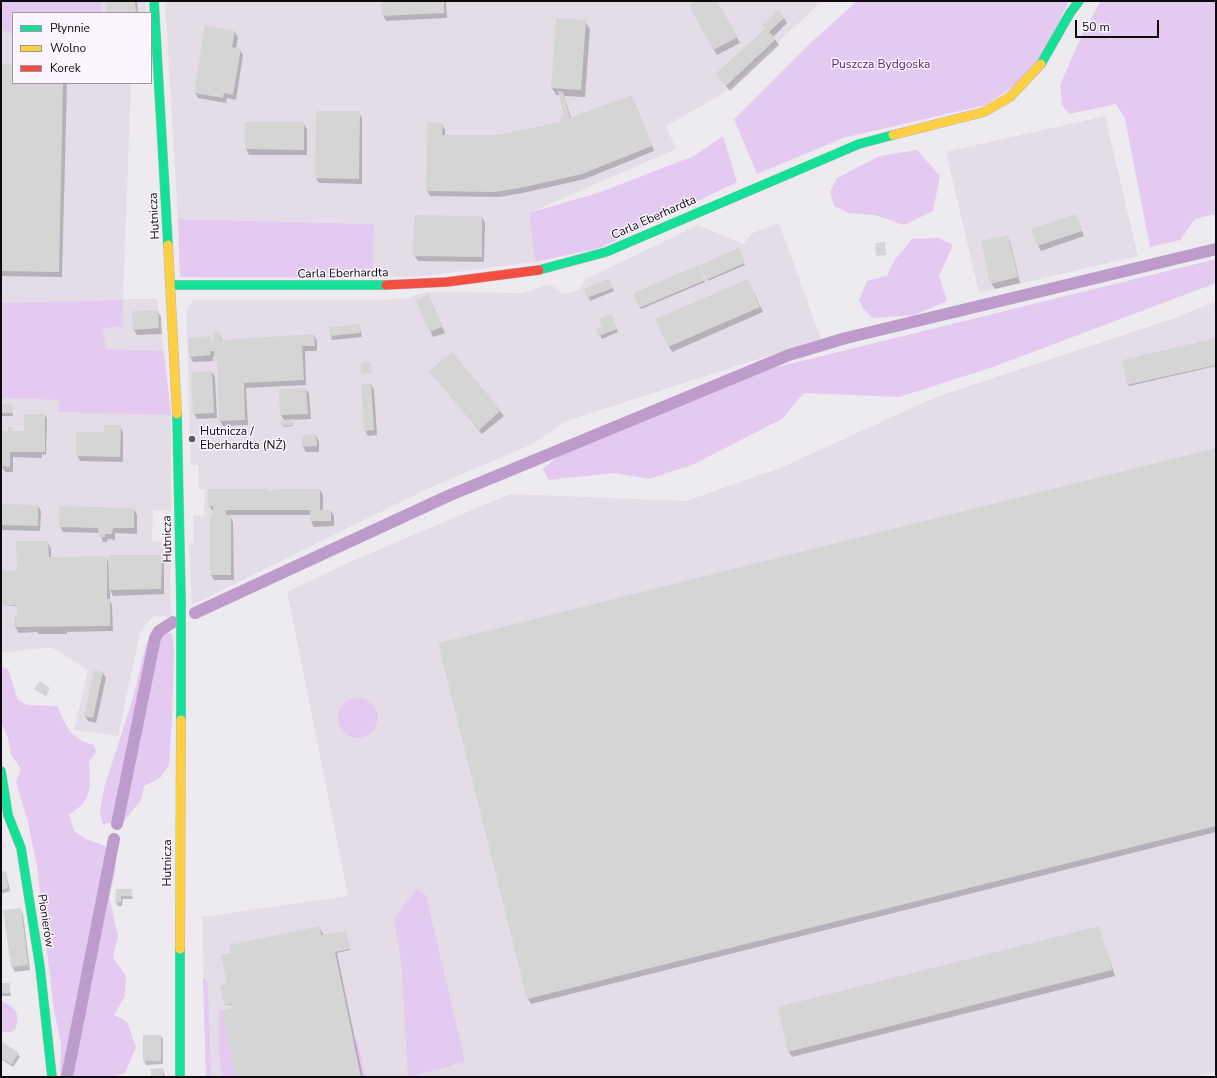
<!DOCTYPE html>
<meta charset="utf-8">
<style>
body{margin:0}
#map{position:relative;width:1217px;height:1078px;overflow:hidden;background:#edeaf0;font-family:"Nunito Sans",sans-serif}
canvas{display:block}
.frame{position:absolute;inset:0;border:2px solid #0d0b0e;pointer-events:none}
.legend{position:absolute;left:12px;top:12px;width:140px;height:72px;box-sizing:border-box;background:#fcf5ff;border:1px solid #9c979f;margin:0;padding:5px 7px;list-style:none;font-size:12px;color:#0d0b0e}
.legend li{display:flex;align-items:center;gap:8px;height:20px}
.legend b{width:20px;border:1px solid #9c979f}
.scale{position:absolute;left:1075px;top:20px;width:84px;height:18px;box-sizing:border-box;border:2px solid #0d0b0e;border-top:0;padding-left:5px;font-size:12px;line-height:14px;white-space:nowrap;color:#0d0b0e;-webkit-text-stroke:3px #fcf5ff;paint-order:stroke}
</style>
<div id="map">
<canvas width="1217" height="1078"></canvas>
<div class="frame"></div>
<ul class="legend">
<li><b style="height:5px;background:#16e098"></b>Płynnie</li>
<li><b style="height:5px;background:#ffcf43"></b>Wolno</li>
<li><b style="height:5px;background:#f24e42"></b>Korek</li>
</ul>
<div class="scale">50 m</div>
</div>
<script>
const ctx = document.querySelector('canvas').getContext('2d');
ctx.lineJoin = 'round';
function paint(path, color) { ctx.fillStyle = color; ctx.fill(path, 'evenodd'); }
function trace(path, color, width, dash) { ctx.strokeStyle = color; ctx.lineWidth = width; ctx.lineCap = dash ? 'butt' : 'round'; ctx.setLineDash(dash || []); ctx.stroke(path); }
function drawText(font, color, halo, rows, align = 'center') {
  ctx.font = font + ' "Nunito Sans",sans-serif'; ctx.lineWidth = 3; ctx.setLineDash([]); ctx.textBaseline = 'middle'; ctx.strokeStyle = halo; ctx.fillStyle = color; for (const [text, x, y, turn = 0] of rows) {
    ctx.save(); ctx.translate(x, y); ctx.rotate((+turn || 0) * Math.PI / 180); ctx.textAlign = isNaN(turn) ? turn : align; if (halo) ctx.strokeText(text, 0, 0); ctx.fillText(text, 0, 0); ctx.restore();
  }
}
paint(new Path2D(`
 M101,1H145L146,13H101Z
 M165,1H822L724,93L666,126L676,149L529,213L535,262L425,276L373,278L374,224L178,219Z
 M1,27L5,32L13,33V83H131L123,299H157L171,415V511L153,510L152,541L170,543L171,617L153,616L140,632L118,736L74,730L88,670L51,647L1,653Z
 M1105,116L1138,256L979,293L946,152Z
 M779,223L821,339L566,421L533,444L425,490L192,605L189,543H194L193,515L204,516L205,490L199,489L198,465H191L186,310L194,300H379L407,298L426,292L523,293L550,284L562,294L580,290L584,280L698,225L743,244L753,233Z
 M1216,301V1072L1194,1077H206L202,917L348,896L287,592L352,561L510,494L686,501L780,468L936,397L1172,319Z`), '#e4dde8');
paint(new Path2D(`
 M1,1H101V13H13V33H5L1,27Z
 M857,1H1069L1033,73L986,105L843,138L757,174L734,119L804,49Z
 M1101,1H1216V214L1195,219L1180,240L1150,247L1125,119L1116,104L1069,114L1062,105L1060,85L1082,35Z
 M723,136L737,182L600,248L535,262L529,213L598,193L694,156Z
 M917,150L940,176L933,211L904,225L875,215L849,213L834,206L830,192L837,178L880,156Z
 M178,219L374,224L373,278L180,277Z
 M939,238L953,245L939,276L947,301L914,315L873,318L863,309L859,300L867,281L887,276L896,258L912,239Z
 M1216,259V283L990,368L899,397L804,393L782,419L692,465L649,479L614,473L549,480L543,469L557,457L753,373Z
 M123,300L122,327L103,328L106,349L164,351L171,415L59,412V400L1,398V303Z
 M156,630L172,634L174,653L172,716L169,765L161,777L144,786L141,800L124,821L103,824L100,812L104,788L133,698L146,644Z
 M1,667L8,669L18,700L27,705L57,706C67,727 70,739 94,745L96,752L89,761C90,787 94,800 69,814L74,831L86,839L105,846L116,856L115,873L109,897L118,936L113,958L126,976L125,996L114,1015L127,1022L136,1047L125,1073L112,1077H60L61,1044L54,1010L37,867L28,822L16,782L21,769L11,755L8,738L1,722Z
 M338 718a20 20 0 1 1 40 0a20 20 0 1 1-40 0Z
 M417,889L426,895L465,1062L408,1077L401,960L394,918Z
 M203,978L207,981L208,985L211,1077H206Z
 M1,1001C15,1006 20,1013 16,1028L11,1032H1Z
 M219,1010H222L236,1077H222L219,1050Z
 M353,1038L358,1042L366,1077H361Z`), '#e4caf1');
paint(new Path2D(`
 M75,1H84V2H76Z
 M107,1H137L138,13H107Z
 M382,1H446L447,18L386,21L383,15Z
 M698,1H716L740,43L717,55L690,6Z
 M784,18L787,23L773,37L779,45L730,91L717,74Z
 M585,21L590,29L585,97L564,96L571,118L634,101L654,151L585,179L523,193L499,197L430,196L427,190L442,124L445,130V136H496L561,123L565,117L560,95H556L552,88Z
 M235,32L238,37L236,49L240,50L243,55L236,100L227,98L226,103L198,98L195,93Z
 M1,65H13V83H67L62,277L1,276Z
 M359,112L362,118V184L319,183L316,178Z
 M246,123H303L307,129V155H249L246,149Z
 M1076,215L1084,236L1041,251L1038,245Z
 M482,217L485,223L484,262L418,261L414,255Z
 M1007,236L1010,241L1020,283L995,289L991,283Z
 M738,249L745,265L708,281L701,265Z
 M698,267L705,282L641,309L634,294Z
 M748,280L763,312L672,352L669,346Z
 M610,283L614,291L590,301L585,289Z
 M417,301H431L445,333L433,337Z
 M157,311L161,316L162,334L137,335L134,330Z
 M611,315L618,332L602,339L600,335Z
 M359,325L362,337L332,340L331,336L330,328Z
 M219,333L223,341L314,335L317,341V351H305L306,385L246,388L248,425L223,426L220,421L218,365L215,356L213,357V361L193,362L190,356L209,338L211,341H215Z
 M1216,340V366L1129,386L1128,385L1123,361Z
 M452,353L504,416L482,434L430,371Z
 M212,372L215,377L217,418L197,419L194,413Z
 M371,384L374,390L377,435L368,436L365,430Z
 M306,389L309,394L311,419L293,420V426L283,427L284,420L281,415Z
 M1,405H11L13,416H1Z
 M45,415L47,419L46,455L42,454V458L13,457V472H5L2,466L1,457V432H9L10,428L12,432H26Z
 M120,426L123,432V462L80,461L77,455L105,433Z
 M316,435L319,441V452H306L303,447Z
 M1216,449V832L531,1004L528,999Z
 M320,490L323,495V511H331L334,516V526L314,527L311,521V515H230L233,522L234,580H214L211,575L214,512L209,506L267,492Z
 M1,505L38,506L41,511L40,531L1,530Z
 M134,509L137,515V534L115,533V540L108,539L107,542H103L100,533L63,532L60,526Z
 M47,542L51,548V558L106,557L109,563L161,556L164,561V594L113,596L110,590V601L112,605L113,631L67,632V634H39L37,632L19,633L15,627V617H18V606L1,605V571L18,572Z
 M103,673L106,678L96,723L88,721L85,716Z
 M49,689L46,696L36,690Z
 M6,872L10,891L1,894V873Z
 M117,890H131L133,899H123L122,906H118L116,902Z
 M20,909L23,914L30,970L15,972L12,966Z
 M319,927L324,935L346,933L350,950L337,953L363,1077H237L233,1008L232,1005H225L221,986L227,985Z
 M1098,927L1115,976L792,1057L789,1052L779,1008Z
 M1,984H9L11,996H1Z
 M144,1036H161L163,1039V1064L146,1065L144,1061Z
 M1,1042L18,1054L20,1057L13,1067L1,1059Z
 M163,1069L165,1077H152Z`), '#0003');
trace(new Path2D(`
 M195,613L448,496L789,355L846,338L1216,249
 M117,824L155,638L159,631L173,622
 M67,1077L114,839`), '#bd9ccc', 12);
paint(new Path2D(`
 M106,1H135L136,13H106Z
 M381,1H444V13L382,16Z
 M696,1H717L738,37L713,50L689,5Z
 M778,10L785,17L769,32L776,39L726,86L715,74L765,29L762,25Z
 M556,18L586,20L581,90L551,88Z
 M205,25L235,31L232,47L241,49L233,95L224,93L223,98L194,93Z
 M1,64H13V83H63L59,272L1,271Z
 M558,91L563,92L570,118L632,95L652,146L582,174L520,188L495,192L426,191L427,122L443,123L442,135H496L560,122L559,118L564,116Z
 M316,111H360L359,179L315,178Z
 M245,122H304V150L245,149Z
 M1076,214L1082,231L1037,246L1031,229Z
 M414,215L482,216V257L413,256Z
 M1008,235L1018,277L990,284L981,241Z
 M885,242L886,255L876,256L875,243Z
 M739,248L745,263L706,280L700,265Z
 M699,265L705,280L639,308L633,293Z
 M609,278L613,288L587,298L584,289Z
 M748,279L760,307L668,347L655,319Z
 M429,294L442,327L429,332L416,300Z
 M158,310L159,328L133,330L132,311Z
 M611,314L617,329L599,336L596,329L602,327L599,319Z
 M360,324V333L330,336L329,327Z
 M213,332H220L221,340L314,334L315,346H302L304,380L244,383L245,420L219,421L217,361H214V351H210L211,355L189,357L188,338L210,336V340H214Z
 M1216,338V365L1127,385L1122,360Z
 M452,352L501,410L479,430L429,371Z
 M371,362L372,373L362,374L361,363Z
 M212,371L214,413L193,414L191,372Z
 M371,383L374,430L364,431L361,384Z
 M306,388L308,414L280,415L279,389Z
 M1,404H12V413H1Z
 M24,414H45V452H10V467L1,466V431H8V427H11V431H24Z
 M294,419V425L281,426V420Z
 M104,425H121L120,457L76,456V432H104Z
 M316,434L317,446L302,447V435Z
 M1216,448V826L527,999L438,643Z
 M208,489H267V491H273V489H320V510H331V521H310V510H226V515H231V575H210V515H213V506L208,507Z
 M1,504L38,505V526L1,525Z
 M59,506L134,508V528H113L112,534H105V537H99L98,528L59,527Z
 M16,541H48L49,557L107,556V599H110V626L14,627V616H17V605H1V570L17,571Z
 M108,555H162L161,589L109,590Z
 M94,670L103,672L93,718L84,716Z
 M40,681L50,688L45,696L34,689Z
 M6,871L8,888L1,890V872Z
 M116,889H132V896H121V902H115Z
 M21,908L28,965L11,967L3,910Z
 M320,926L321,935L346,931L350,949L335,952L361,1077H236L222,1010L232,1008L231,1004L224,1005L220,986L227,984L221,955L231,953L229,945Z
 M1099,926L1112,970L788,1052L778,1007Z
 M1,983H10V993H1Z
 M143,1035H161V1061H143Z
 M1,1041L19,1053L11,1064L1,1058Z
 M163,1068V1077H151V1069Z`), '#d5d5d6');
const fast = new Path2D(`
 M154,1L168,245
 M1041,64L1070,13L1079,1
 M539,270L606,252L859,144L893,135
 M171,285H386
 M177,414L181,601V720
 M1,771L8,815L21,848L40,967L52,1077
 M180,1077V949`);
const slow = new Path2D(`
 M893,135L984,112L1010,97L1041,64
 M168,245L177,414
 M180,949L181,720`);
const jam = new Path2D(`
 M386,285L447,282L539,270`);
trace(fast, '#bbb8bc', 10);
trace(slow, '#bbb8bc', 10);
trace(jam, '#bbb8bc', 10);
trace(fast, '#16e098', 9);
trace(slow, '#ffcf43', 9);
trace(jam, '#f24e42', 9);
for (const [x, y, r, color] of [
 [192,439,4,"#5b595d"]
]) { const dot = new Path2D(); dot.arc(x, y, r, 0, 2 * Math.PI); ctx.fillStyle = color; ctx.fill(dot); trace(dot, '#fcf5ff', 1.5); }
drawText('12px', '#5c2273', '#fcf5ff', [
 ["Puszcza Bydgoska",881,65]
]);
drawText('12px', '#0d0b0e', '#fcf5ff', [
 ["Hutnicza",155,216,-93],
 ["Carla Eberhardta",654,218,-24],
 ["Carla Eberhardta",343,274,-1],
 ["Hutnicza",168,539,-91],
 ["Hutnicza",168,863,-90],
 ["Pionierów",45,921,81]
]);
drawText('12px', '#0d0b0e', '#fcf5ff', [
 ["Hutnicza /",200,432],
 ["Eberhardta (NŻ)",200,446]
], 'left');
</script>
